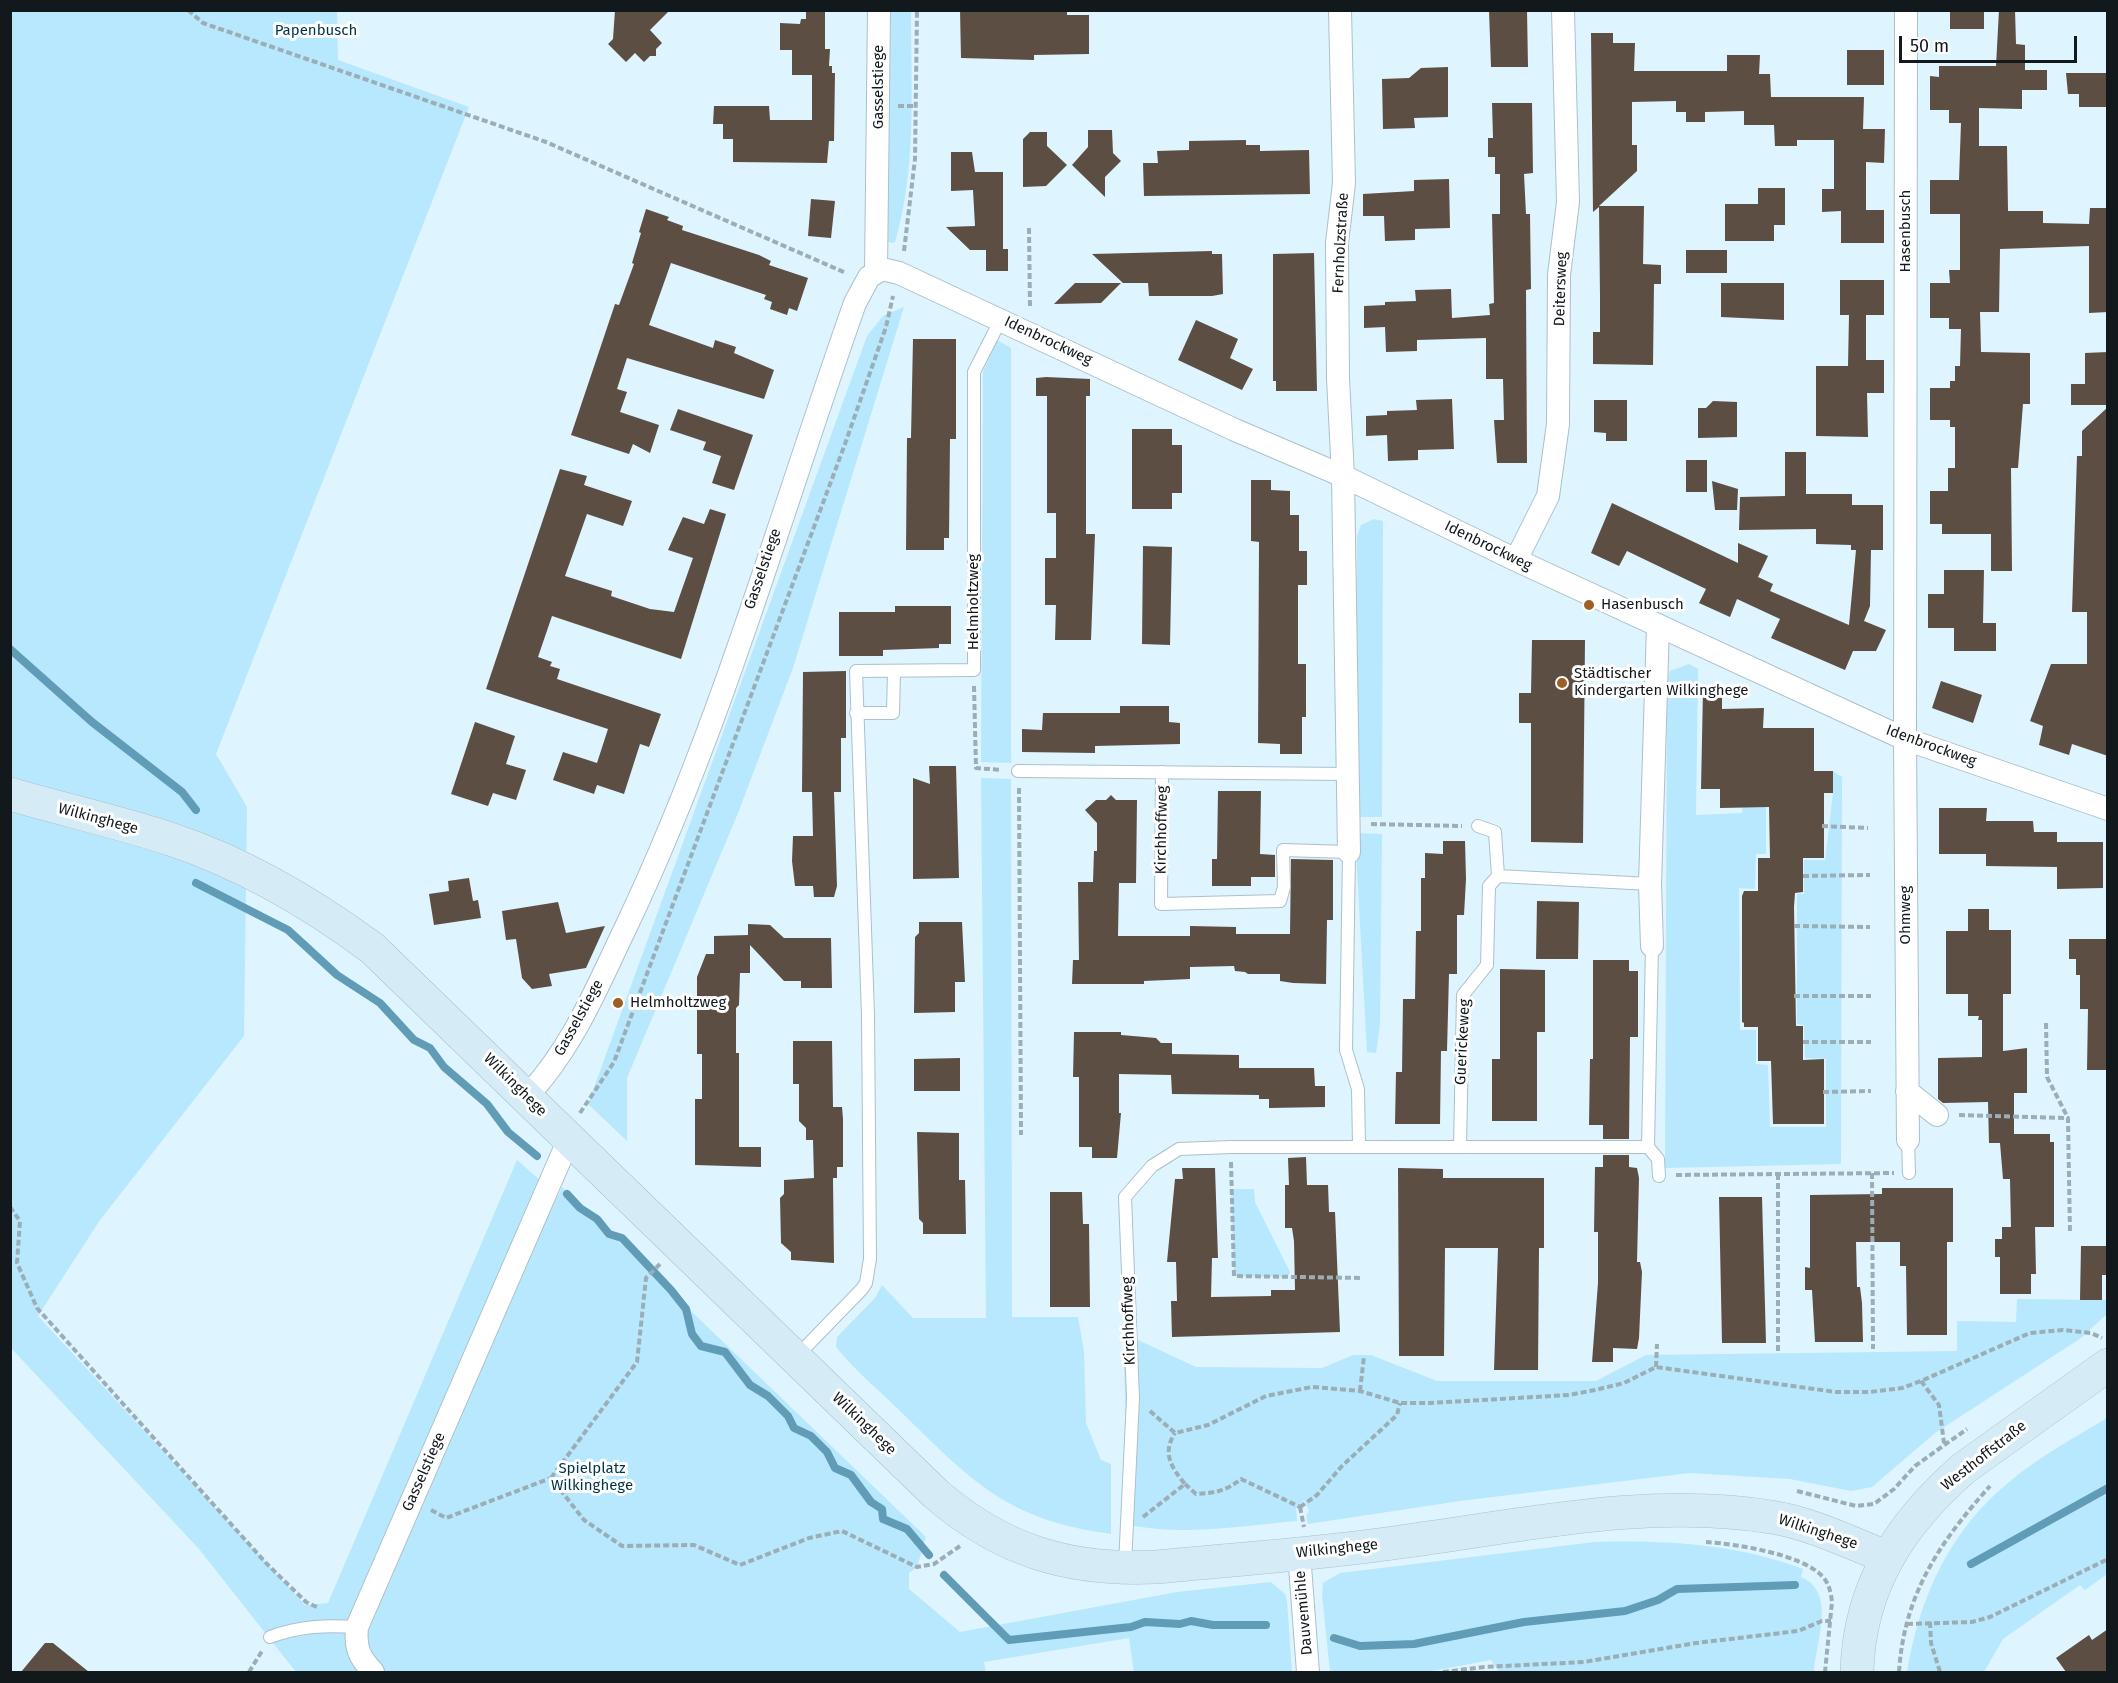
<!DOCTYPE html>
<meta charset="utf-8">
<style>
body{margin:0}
#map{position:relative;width:2118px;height:1683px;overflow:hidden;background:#def4fe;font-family:"Fira Sans",sans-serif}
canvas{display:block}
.frame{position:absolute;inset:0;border:12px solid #12191d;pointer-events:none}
.scale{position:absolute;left:1899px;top:36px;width:178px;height:27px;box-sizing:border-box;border:3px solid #12191d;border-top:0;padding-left:8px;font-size:18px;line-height:21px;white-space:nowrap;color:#12191d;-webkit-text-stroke:4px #fff;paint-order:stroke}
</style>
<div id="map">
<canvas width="2118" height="1683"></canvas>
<div class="frame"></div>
<div class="scale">50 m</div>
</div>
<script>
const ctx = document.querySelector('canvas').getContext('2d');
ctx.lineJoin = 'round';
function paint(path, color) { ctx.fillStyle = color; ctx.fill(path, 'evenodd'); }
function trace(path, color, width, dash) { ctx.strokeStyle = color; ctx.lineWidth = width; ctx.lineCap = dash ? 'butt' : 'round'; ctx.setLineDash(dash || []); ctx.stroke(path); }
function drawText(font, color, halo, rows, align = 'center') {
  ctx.font = font + ' "Fira Sans",sans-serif'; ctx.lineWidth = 6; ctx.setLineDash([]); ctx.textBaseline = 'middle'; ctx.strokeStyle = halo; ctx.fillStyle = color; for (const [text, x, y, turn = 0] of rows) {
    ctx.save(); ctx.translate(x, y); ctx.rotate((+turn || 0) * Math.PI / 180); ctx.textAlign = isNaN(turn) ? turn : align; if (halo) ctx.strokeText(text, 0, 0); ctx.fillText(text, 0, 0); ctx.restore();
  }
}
paint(new Path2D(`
 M10,11H337L338,60L469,107L216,754L247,807L244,1036L100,1220L38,1316L305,1605L328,1603L517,1160L558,1196L562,1187L926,1537L917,1567L909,1573V1589L960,1632L1177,1592L1271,1582L1285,1594L1287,1601L1292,1672H1134L1129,1638L984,1662L986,1672H296L199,1549L11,1348Z
 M891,11H911C911,87 917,168 895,242L892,243L887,241Z
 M904,307L793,668L738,813L627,1078V1141L588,1104L867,336L883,316Z
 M997,340L1011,348V763L981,762L983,372Z
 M1374,519L1383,521L1382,817H1355L1357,536L1361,525Z
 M1689,664L1698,669L1696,815L1742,813L1744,793H1766V854H1756L1755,889L1739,888L1740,1030H1756V1064L1768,1065L1770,1127H1826V1059L1805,1058L1804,1025L1797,1024V894H1804V860H1825L1833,793V771L1842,777L1841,1164L1665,1168L1667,680L1670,671Z
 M981,778L1011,779L1012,1317H1078L1084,1351L1086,1423L1101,1460L1111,1464V1534C1007,1520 973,1482 901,1412C880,1391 855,1371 836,1347L837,1337L875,1298L882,1285L913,1318H986Z
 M1355,833L1382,834L1380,1025L1376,1053L1367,1052Z
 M1231,1189H1254L1255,1202L1290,1272L1288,1277L1234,1276Z
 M2017,1299L2108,1300L2107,1314L2081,1338L1935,1433L1872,1487L1851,1491L1790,1479L1690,1473L1460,1501L1308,1524L1306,1516L1309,1511L1304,1500L1296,1509L1297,1521C1242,1526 1183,1536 1129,1525L1123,1333L1196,1367L1322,1368L1353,1355H1371L1437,1381H1596L1646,1355L1957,1351V1321L2016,1322Z
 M2107,1418V1574L2085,1590L2080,1585L2003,1639L1984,1672H1907C1919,1599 1949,1531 2008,1483C2038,1457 2074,1438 2107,1418Z
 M1595,1542C1667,1540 1736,1544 1803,1569L1801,1577C1837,1592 1816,1642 1814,1672H1499L1491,1660L1427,1672H1330L1322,1595L1323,1583L1340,1573Z`), '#b8e8fe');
trace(new Path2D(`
 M10,649L92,722L182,792L196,810
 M196,883L288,930L337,975L380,1003L414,1040L430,1048L444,1067L487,1104L508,1132L537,1156
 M567,1194L580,1208L597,1219L609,1234L622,1238L671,1290L686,1309L692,1334L701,1346L725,1352L750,1385L768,1396L788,1416L794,1428L811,1436L827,1452L835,1468L851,1475L871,1502L882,1509L883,1519L907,1529L929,1555
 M1971,1564L2108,1488
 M944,1575L1009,1640L1131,1627L1145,1622L1180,1624L1191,1621L1213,1625H1266
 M1334,1638L1360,1646L1414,1644L1524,1622L1625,1611L1658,1600L1677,1589L1795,1585`), '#619cb6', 8);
paint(new Path2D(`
 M615,10H670L650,30L662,43L656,49V56H650L644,62L635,53L626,62L608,44L613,39Z
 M806,10H825V49H830L829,66H832V73H835L834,141H829L827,163L733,162V139H723V124H713L714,106H769L770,120H812V75H792V50H780V23L800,24L801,19H806Z
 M960,10L1067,11V15H1089V54L1034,55V60L961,58Z
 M1489,10H1527L1528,67H1491Z
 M1950,10H1984V29H1950Z
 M1999,10H2015L2016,44L2025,45V70H2047V90H2022V109L1979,108V146H2007L2008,211H2043V223L2089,224L2090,208H2108V312L2089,313V246L2000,249L1999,312H1980L1981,352L2030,353V404H2023L2018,468H2011L2012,571H1991V534H1942V524H1930V491H1948V468H1955V427H1950V420H1930V388H1950V381H1955V366H1960L1961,329H1949V318H1930V283H1950L1949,270H1960V214H1930V180H1959L1961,123H1949V110H1930V76L1939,77V66H1996Z
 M1591,33H1613V43H1635L1634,71H1727V55H1760L1759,74H1770L1771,97H1864L1863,129H1885L1884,163L1866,162V210H1884V243H1841V211L1822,212V189H1834V140H1797V146H1775L1774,125H1744V111L1705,112V122H1686V112H1676V101L1632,102V145H1637V171L1599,206H1644L1643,264L1661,265V284H1654L1653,365L1593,364V332H1600V296L1599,207L1593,212Z
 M1847,50H1884V85H1847Z
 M1448,67V117L1414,118L1415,128L1383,129L1382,79L1409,78L1421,68Z
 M2066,73H2108V107H2079V94H2068Z
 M1492,103H1532L1533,173L1524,174L1526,214H1530L1531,289L1526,290L1527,463H1497L1494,420H1504L1503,379H1486V338L1417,340V351L1386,352L1385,327L1364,328V306L1385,305V302L1416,301L1415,290L1451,289L1452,318L1490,315L1489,304L1494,303L1492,214H1500V174H1495V157H1488V138H1493Z
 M1088,130H1112L1113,153L1121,161L1105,177V197L1072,165L1088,147Z
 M1030,132H1047V146L1067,165L1046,186L1023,187V139Z
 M1246,140V145H1260V151L1309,150L1310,194L1144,196L1143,163H1158L1157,151L1189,150V141Z
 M951,152H972L975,172H1003V249H1008V271H986V250H970L946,227L975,226L973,190L951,191Z
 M1449,179L1450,228L1415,229V240L1385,241L1384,216H1363V194L1414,191V180Z
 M1758,188H1785V225H1774V241H1725V204H1758Z
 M811,199L835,201L831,238L808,236Z
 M646,209L669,217L667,220L683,226L682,230L759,255L771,261L769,265L808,278L797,311L789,308L787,315L770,309L772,302L764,299L766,295L671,263L649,325L713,348L715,340L736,347L734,353L774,370L764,399L627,358L617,389L627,392L620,412L659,425L650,453L633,444L629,454L571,435L615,304L619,305L634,264L632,263L641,233L639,232Z
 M1686,250H1727V273H1686Z
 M1212,251V254H1222L1223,294L1212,296H1149L1148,283H1123L1092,254Z
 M1314,253L1317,391H1276V381H1273V254Z
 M1840,280H1884V315H1866V360H1884V393H1867L1868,437L1816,436V366H1848L1849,315H1840Z
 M1075,283H1121L1101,303L1054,304Z
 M1721,283H1784V320L1721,317Z
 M1196,320L1238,339L1230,358L1253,369L1242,390L1178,360Z
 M913,339H956V439H950L949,538H944V550H906L907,438H911Z
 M2108,352V405H2071V384H2085V353Z
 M1046,377L1090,379V396H1086V534H1095L1091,640H1055L1056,605H1045V558H1056V513H1047V396H1036V378Z
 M1452,399L1454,449L1418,450V460L1388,461L1387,435L1366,436V416L1387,415V411L1417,410L1416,400Z
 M1594,400H1627V441H1606V433L1594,432Z
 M1713,401L1737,402V437L1698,438V408H1706Z
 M2108,407V756L2072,744L2069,755L2039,745L2043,726L2030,721L2051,664H2087V612H2072L2077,456H2082V431Z
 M678,409L753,435L734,490L712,483L721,456L703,450L706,442L670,430Z
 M1132,429H1172V445H1182V493H1172V509H1132Z
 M1785,452H1806V494H1852V505H1883V550H1871L1870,606L1864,621L1886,630L1876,651H1853L1845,670L1771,638L1780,619L1737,599L1730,617L1699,603L1706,589L1627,551L1619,566L1591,553L1612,503L1738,563V543L1768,556L1758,577L1773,584L1770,591L1849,625L1856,550H1851V545L1816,544V529L1739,530L1740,497L1785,496Z
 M1686,460H1707V492H1686Z
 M560,469L587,476L584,485L632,501L623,526L587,514L565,576L612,591L611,596L650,609L674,612L693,558L668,550L683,517L704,524L710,509L726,514L681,659L552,616L538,657L552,662L550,666L560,669L557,679L661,714L649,747L640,744L624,794L597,785L594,794L553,780L563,752L597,763L608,729L486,689Z
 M1251,480H1271V490L1290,491V515H1299V551H1307V585H1298V664H1306V717H1302V754H1280V744L1258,743L1259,542L1251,541Z
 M1712,481L1738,489L1737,510H1715Z
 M1143,546L1172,547L1170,645L1142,644Z
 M1944,570H1984L1983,623H1996V651H1954V628H1928V594H1944Z
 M895,606H951V644H939V648L883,650V656H839V612H895Z
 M1532,640H1585L1583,843L1531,842V723H1519V693H1531Z
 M846,671V738H841V792H834L837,886L834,897H814L813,886H795L792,861L793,836H813L812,792H802L803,672Z
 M1941,681L1982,695L1973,723L1932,708Z
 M1703,690L1722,691V709L1764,708L1763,728H1814V771H1833V793H1824V858H1803V892L1795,893L1794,907L1796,1026H1803V1060L1824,1059V1124H1773L1771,1061H1758V1027H1744V1023L1742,1022V896L1744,891H1758V858H1770L1769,807L1720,808V789H1701Z
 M1120,706H1169V722L1180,723V744L1095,746V753L1022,752V729L1042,730L1043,713H1120Z
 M475,722L515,736L506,764L526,770L516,800L493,793L488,806L451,794Z
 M929,766H956L959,878L913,879V778L930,784Z
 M1218,791H1261L1260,854L1275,855V877H1251V886H1212V859H1217Z
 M1111,795L1116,800H1137L1136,883H1119L1118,936H1190V926L1236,927V934H1290L1291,859L1333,860V920H1327L1326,984L1293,983L1280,981V974H1248L1245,972L1235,971L1234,966L1190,967V979L1144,981V984H1072L1073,960H1079L1078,882H1093L1094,851H1097V823L1085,810L1096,800H1106Z
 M1939,808H1987L1986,821H2033L2034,832H2057V842H2103V888L2057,889V867L1986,866V854H1939Z
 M1443,841H1465L1466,879L1464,915H1457V974H1449L1447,1051H1441L1440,1124H1395L1396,1072H1402L1403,999H1415L1416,931H1421V878H1425V853L1443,854Z
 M469,878L473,901L478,900L481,918L434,925L429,894L449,891L448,881Z
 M1537,901L1579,902L1578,959H1536Z
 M558,902L566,933L605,926L586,968L549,974L552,986L532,989L522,978L516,939L506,940L502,911Z
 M1968,909H1989V930H2011V994H2003V1051L2027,1048V1093H2014V1134H2050V1142H2054V1227H2035L2036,1274H2031V1294H2000V1257H1995V1239H2002V1227H2011L2010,1179H2003L2000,1143H1989L1988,1102L1943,1103L1938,1099V1058L1982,1057V1020H1978L1979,1016H1968V994H1946V931H1968Z
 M919,922H962L965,982H955V1012L914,1013L915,937L919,933Z
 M748,924L770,925L784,938H831L832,988H801V981H784L750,945V973H740L739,1005L736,1008V1053H739V1147H761V1167L695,1165V1099H702V1054H697V977L706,954H714V936L748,935Z
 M2069,939H2108V1070H2087L2088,1009H2080V975H2076V959H2069Z
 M1593,960H1629V971H1638V1037H1630L1629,1139H1603V1125H1589L1590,1059H1593Z
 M1500,969L1545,970V1032H1537V1121H1492V1059H1500Z
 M1074,1032H1121V1035L1156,1038L1161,1043H1172V1054L1239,1055V1068H1314L1315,1086H1325V1107L1269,1108V1099H1259V1095L1172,1094L1171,1075L1119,1074V1113H1121L1117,1158H1092V1147H1079V1077H1073Z
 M793,1041H832L833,1107H842L843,1119V1167H837V1178H833L834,1263L791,1260V1252L781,1243L780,1198L784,1194V1180L814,1178L813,1140H806V1128L799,1121V1084H793Z
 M960,1058V1091H914V1059Z
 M917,1132L959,1133V1180H965L966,1234H923V1223L919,1219Z
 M1603,1155H1629V1167L1637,1168L1639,1178L1637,1262H1640L1642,1272L1639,1338L1637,1349L1613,1348V1362H1592L1598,1283V1232H1594L1595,1167H1603Z
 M1306,1157L1307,1185H1328L1329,1212H1335L1340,1332L1172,1337L1171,1301H1177L1176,1262H1167L1175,1179H1183L1182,1168H1215L1218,1258H1212L1211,1297L1271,1296V1290H1295L1294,1241L1292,1228H1285V1185H1289L1288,1158Z
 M1398,1168L1443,1169V1178H1544V1248H1539L1538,1370H1494L1498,1248H1445L1444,1356H1399Z
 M1882,1188H1953V1242H1947V1335H1907L1906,1266H1900V1242H1856L1857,1287H1860L1862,1303L1863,1342H1815L1812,1290H1805V1267L1810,1268V1195L1882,1194Z
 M1050,1192H1082L1083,1224H1089L1090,1307H1050Z
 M1719,1197H1762L1766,1343H1722Z
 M2081,1246H2108V1275H2102V1300H2080Z
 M2108,1629V1672H2066L2056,1658L2089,1635L2092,1640Z
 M45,1643H53L89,1672H21Z`), '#5d4e43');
const lane = new Path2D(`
 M856,713H893L894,671
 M1018,771L1349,774
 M1162,772L1161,904L1280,901L1284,887L1283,850L1349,852L1346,1050L1358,1089L1359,1146
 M1478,826L1495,832L1498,876L1650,884
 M1652,946L1648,1147L1658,1159L1659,1176
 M1908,1140L1909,1173
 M1460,1147L1463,995L1487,965L1489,886L1498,876
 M796,1357L862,1289L866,1283L870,1259L868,1015L856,671L974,670V372L1001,319
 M1125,1565L1133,1398L1125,1197L1152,1166L1179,1149L1231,1147H1648
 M270,1637C299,1626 326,1625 357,1627`);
const street = new Path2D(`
 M1340,10L1344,183L1337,243L1338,378L1343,476L1349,852
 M1906,10L1905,739L1908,1140
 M876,272L879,10
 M1516,560L1548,496L1558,424L1559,275L1568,202L1563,10
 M1652,946L1650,884L1658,625
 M1907,1091L1937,1115
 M527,1096C572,1049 597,987 625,929C721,728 781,512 855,303L869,277L882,269L899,273L1235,430L1343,476L1516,560L1905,739L2108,809
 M1299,1553L1308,1672
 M373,1672C359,1657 355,1648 357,1627L569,1139`);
const secondary = new Path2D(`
 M10,794C64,810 120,822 173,840C245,864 311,903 372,948L936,1494C1002,1551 1069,1571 1156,1567C1238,1559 1319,1554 1400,1542C1521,1526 1649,1497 1771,1517C1810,1523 1849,1542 1886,1557
 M1857,1672C1859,1586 1901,1523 1964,1468L2108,1365`);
trace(lane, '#abc0ca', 14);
trace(street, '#abc0ca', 24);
trace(secondary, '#abc0ca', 34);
trace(new Path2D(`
 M188,10L203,23L546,142L846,273
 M898,106H916
 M1029,228L1030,308
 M904,251L915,159L917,10
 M974,686L976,768L1001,770
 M1019,788L1021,1135
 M1371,824L1462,826
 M1822,826L1868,828
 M1803,876L1870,875
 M1794,926L1870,927
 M1794,996H1871
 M2046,1023L2047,1077L2068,1118
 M1803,1042H1871
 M1823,1092L1871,1091
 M580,1113L614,1062L845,444L886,327L893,296
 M1959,1115L2068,1118L2070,1234
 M1231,1162L1234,1276L1362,1278
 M1872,1173L1873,1349
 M1778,1174V1351
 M1676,1175L1894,1173
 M10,1207L20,1221L17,1263L37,1308L266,1563L306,1602L319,1608
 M1656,1367L1657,1344
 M1921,1381L1939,1405L1944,1443
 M1360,1391L1364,1356
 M1150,1411L1175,1433L1208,1425L1266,1396L1312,1387L1360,1391L1400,1403H1430L1569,1395L1595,1390L1624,1383L1656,1367L1836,1392H1870L1902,1388L1921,1381L2030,1333L2063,1330L2091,1333L2102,1338
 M551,1478L637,1362L646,1278L660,1264
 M1185,1484L1196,1494C1215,1493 1226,1491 1241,1479L1300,1507
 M1797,1491L1856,1506L1874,1504L1894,1489L1915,1466L1967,1429
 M1300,1507L1317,1495L1342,1466L1397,1415L1400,1403
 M1300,1507L1304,1527
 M431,1510L446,1518L551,1478L584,1520L622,1546L694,1545L740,1565L809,1538L842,1531L917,1567L934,1564L960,1546
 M1143,1517L1185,1484C1171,1467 1162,1453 1175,1433
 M1706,1542C1736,1544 1801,1554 1822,1576C1829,1583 1831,1593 1832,1602L1825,1672
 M1930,1622L1931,1643L1940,1672
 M1907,1624L1972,1622L1990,1617L2108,1559
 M249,1672L262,1651
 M1443,1672L1484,1667L1584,1662L1696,1643L1798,1631L1822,1621H1831
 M1899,1672C1904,1594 1940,1542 1990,1486`), '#9badb5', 4, [6, 3]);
trace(lane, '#fff', 12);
trace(street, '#fff', 22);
trace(secondary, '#d5ecf6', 33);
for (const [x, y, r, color] of [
 [1589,605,6,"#9d5f24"],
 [1562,683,6,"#9d5f24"],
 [618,1003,6,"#9d5f24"]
]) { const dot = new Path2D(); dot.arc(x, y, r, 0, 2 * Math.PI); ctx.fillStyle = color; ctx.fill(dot); trace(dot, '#fff', 2); }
drawText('15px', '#003547', '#fff', [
 ["Papenbusch",316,31],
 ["Spielplatz",592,1469],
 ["Wilkinghege",592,1486]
]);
drawText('15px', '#12191d', '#fff', [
 ["Gasselstiege",879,87,-90],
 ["Hasenbusch",1906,231,-90],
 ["Fernholzstraße",1341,243,-87],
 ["Deitersweg",1561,289,-88],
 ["Idenbrockweg",1048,341,25],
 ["Idenbrockweg",1488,546,26],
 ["Gasselstiege",763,569,-71],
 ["Helmholtzweg",974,602,-90],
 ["Idenbrockweg",1931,746,20],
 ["Wilkinghege",98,819,15],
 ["Kirchhoffweg",1162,830,-89],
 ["Ohmweg",1906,915,-90],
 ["Gasselstiege",579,1018,-61],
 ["Guerickeweg",1463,1042,-87],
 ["Wilkinghege",515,1085,45],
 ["Kirchhoffweg",1129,1321,-92],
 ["Wilkinghege",864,1424,44],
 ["Westhoffstraße",1984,1456,-38],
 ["Gasselstiege",424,1472,-66],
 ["Wilkinghege",1818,1532,18],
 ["Wilkinghege",1337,1549,-6],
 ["Dauvemühle",1304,1613,-95]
]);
drawText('15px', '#12191d', '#fff', [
 ["Hasenbusch",1601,605],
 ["Städtischer",1574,674],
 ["Kindergarten Wilkinghege",1574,691],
 ["Helmholtzweg",630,1003]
], 'left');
</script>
